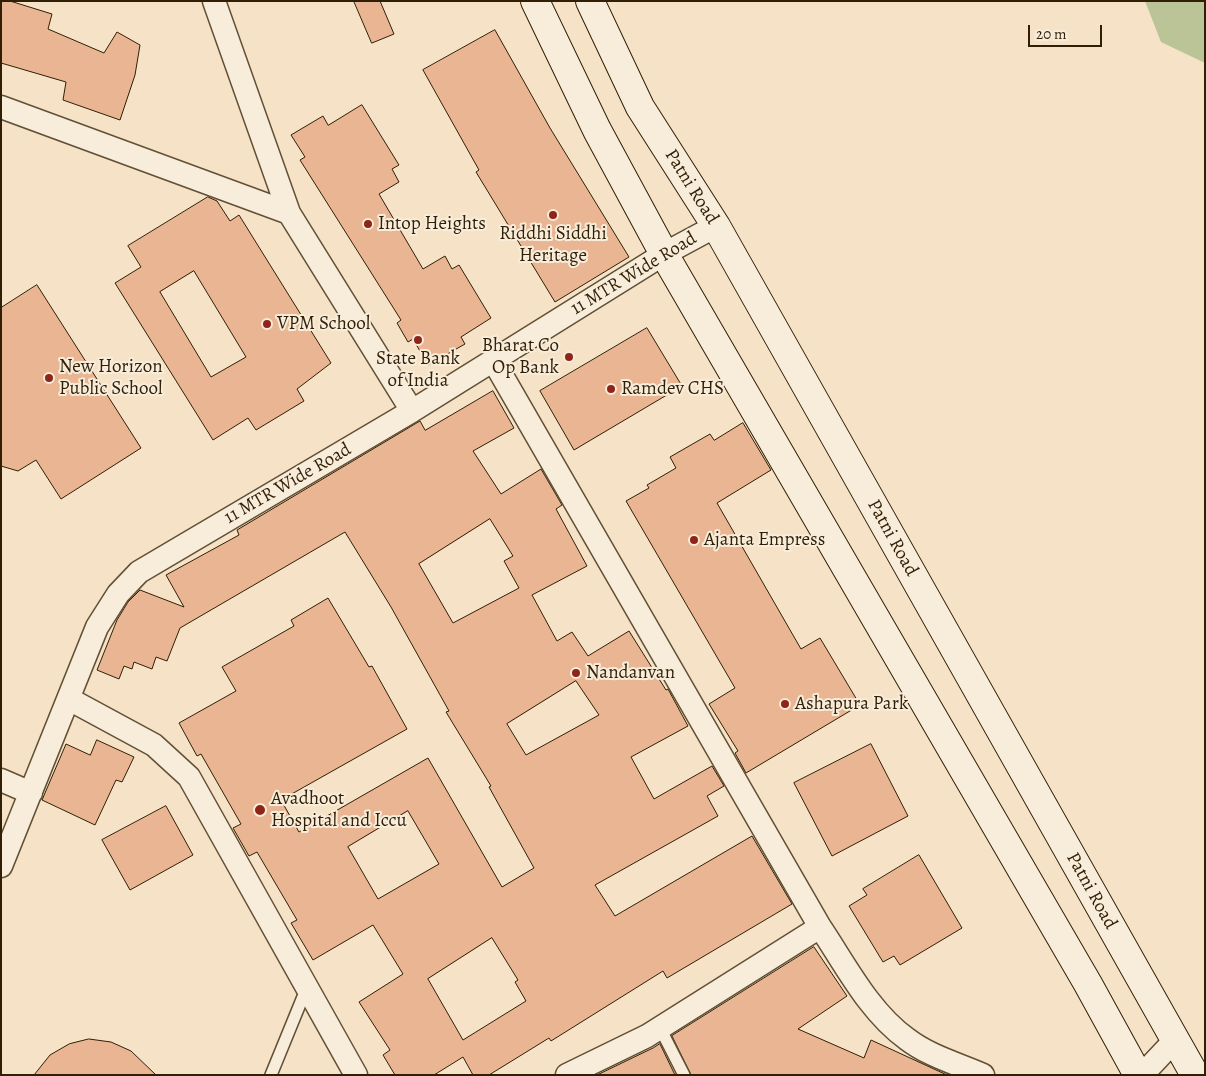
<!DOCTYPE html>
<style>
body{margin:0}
#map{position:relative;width:1206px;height:1076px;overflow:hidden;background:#f5e2c7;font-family:Alegreya,serif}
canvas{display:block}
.frame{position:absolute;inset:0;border:2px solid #301f04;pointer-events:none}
.scale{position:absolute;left:1028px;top:25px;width:74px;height:22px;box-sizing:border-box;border:2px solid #301f04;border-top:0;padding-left:6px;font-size:15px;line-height:18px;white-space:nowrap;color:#301f04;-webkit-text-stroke:4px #f8ecdb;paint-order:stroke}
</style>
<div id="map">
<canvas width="1206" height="1076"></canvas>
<div class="frame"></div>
<div class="scale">20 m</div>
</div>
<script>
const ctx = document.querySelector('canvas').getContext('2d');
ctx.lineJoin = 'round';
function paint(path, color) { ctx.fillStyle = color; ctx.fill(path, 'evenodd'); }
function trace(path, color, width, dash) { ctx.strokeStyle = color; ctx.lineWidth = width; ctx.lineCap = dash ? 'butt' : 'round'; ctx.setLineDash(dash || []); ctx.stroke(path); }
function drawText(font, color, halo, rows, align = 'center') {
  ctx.font = font + ' Alegreya,serif'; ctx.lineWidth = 4; ctx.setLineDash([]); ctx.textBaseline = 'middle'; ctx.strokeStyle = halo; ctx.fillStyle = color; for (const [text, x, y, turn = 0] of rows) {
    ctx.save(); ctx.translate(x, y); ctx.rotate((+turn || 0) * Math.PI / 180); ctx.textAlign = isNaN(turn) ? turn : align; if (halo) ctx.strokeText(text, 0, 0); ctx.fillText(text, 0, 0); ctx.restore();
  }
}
paint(new Path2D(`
 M1145,1H1205V63L1161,42Z`), '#bac497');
const building = new Path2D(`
 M1,1H10L52,14L48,29L104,53L117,32L140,45L135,75L120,120L63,100L66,82L1,63Z
 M354,1H380L394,34L372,43Z
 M495,30L550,128L629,257L555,302L476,172L479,170L423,70Z
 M362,105L399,165L392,169L399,182L379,194L423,269L445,256L452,269L459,265L491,318L461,337L465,344L428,365L413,339L408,342L397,323L401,320L300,160L305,157L291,135L323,116L328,125Z
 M208,197L217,201L230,221L239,215L331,363L297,389L304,401L256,430L248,418L213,440L115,283L141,267L128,246ZM194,271L246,357L211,377L160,292Z
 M37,285L141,448L61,499L36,460L18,471L1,466V308Z
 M647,328L682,386L574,450L540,391Z
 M493,391L514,428L473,451L501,494L541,469L562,505L556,509L587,566L532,595L557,641L572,632L588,656L629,631L666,690L668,689L688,726L631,757L654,799L712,766L724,786L707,796L718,816L595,885L615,916L752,836L792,904L667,978L663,971L551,1041L549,1038L489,1075H473L463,1057L434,1075H395L383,1055L390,1050L359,1002L403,974L373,925L313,960L291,923L297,920L257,852L249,856L233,828L241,824L201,754L197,756L179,723L236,691L222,667L294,626L291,620L328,598L369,667L372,666L407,729L281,800L299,832L428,758L502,887L534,868L489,787L491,786L446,712L449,711L391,607L345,532L180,628L167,661L156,657L152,669L134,662L132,669L124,666L119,679L97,670L117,620L128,602L140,590L184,607L166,575L239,535L237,530L420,421L425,430ZM490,519L513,556L504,561L519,588L453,623L419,564ZM576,681L599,715L526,755L507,724ZM408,811L439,864L378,899L348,847ZM492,938L518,980L515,982L526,1001L463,1040L428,979Z
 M743,423L771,470L717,503L801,649L820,638L860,705L746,773L735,753L738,751L709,704L735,688L626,501L649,488L647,485L676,468L670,457L710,434L714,440Z
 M97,740L134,757L122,782L116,780L95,825L42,800L66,744L90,755Z
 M871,744L908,816L832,856L794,783Z
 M166,806L193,855L130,890L102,840Z
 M919,855L962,928L900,965L894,956L883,962L849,906L867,895L863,889Z
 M814,947L847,996L798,1029L864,1058L871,1040L947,1075H691L672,1036Z
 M89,1039L111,1042L131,1051L156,1075H34L50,1055L69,1044Z
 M660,1044L675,1075H597L653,1048Z`);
paint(building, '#e9b593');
trace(building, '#301f04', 1);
const service = new Path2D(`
 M660,1028L684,1075
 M271,1075L307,987`);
const minor = new Path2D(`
 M214,1L289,213
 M1,107L289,213L412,411
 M493,360L820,927C845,964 869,1012 907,1039C929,1056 958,1064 983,1075
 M69,699L154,745L189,777L356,1075
 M1,780L31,793
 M1,866L97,627L118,594L139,572L412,411L664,254L716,226
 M567,1075L647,1036L820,927
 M1142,1075L1175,1040`);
const secondary = new Path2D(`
 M535,1L597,130L664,254L1088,984L1138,1075
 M590,1L640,107L716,226L1195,1075`);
trace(service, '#615035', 14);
trace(minor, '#615035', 25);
trace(secondary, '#301f04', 30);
trace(service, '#f8ecdb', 11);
trace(minor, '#f8ecdb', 22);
trace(secondary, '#f8ecdb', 28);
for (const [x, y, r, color] of [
 [553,215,5,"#8f2418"],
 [368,224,5,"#8f2418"],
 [267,324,5,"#8f2418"],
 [418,340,5,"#8f2418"],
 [569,357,5,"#8f2418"],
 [49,378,5,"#8f2418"],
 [611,389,5,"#8f2418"],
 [694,540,5,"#8f2418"],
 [576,673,5,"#8f2418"],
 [785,704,5,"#8f2418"],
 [260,810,6,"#8f2418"]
]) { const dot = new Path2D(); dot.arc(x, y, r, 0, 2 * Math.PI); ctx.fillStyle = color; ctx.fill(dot); trace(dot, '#f8ecdb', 2); }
drawText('19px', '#301f04', '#f8ecdb', [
 ["Patni Road",691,187,58],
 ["11 MTR Wide Road",634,274,-31],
 ["11 MTR Wide Road",288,484,-30],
 ["Patni Road",892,538,61],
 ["Patni Road",1091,891,61]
]);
drawText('19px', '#301f04', '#f8ecdb', [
 ["Intop Heights",378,224],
 ["Riddhi Siddhi",553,234,"center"],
 ["Heritage",553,256,"center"],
 ["VPM School",277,324],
 ["Bharat Co",559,346,"right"],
 ["Op Bank",559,368,"right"],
 ["State Bank",418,359,"center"],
 ["of India",418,381,"center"],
 ["New Horizon",59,367],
 ["Public School",59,389],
 ["Ramdev CHS",621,389],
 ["Ajanta Empress",704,540],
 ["Nandanvan",586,673],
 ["Ashapura Park",795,704],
 ["Avadhoot",271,799],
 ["Hospital and Iccu",271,821]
], 'left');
</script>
